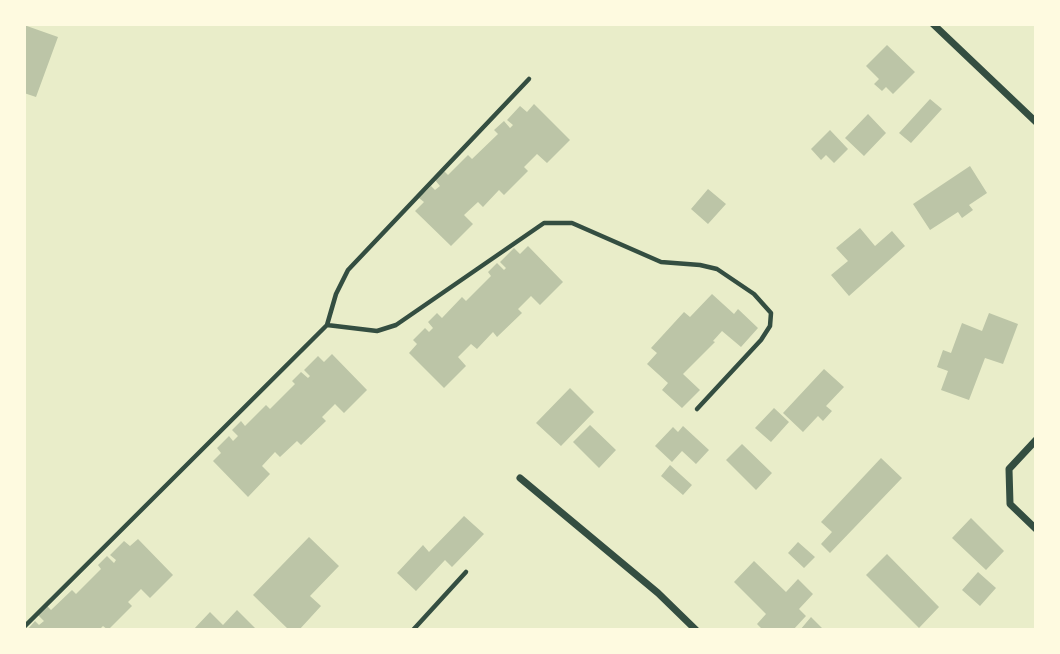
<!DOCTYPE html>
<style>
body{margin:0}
#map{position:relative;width:1060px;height:654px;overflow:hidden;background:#e9edc9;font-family:Poppins,sans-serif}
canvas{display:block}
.frame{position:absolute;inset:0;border:26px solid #fefae0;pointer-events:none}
</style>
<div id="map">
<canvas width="1060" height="654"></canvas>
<div class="frame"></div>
</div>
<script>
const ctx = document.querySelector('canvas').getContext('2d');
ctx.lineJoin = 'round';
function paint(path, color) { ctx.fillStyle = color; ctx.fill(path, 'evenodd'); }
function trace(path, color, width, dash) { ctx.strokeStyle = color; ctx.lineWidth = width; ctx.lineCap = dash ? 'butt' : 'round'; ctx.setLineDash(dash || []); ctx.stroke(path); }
paint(new Path2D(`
 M24,25L58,37L36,97L24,93Z
 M887,45L915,72L893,94L886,87L882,91L874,84L879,79L866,66Z
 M930,99L942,109L911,143L899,133Z
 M534,104L570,140L547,163L537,154L524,167L528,171L504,195L499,190L483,207L478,202L464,215L473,224L451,246L415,211L424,202L419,198L431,186L435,190L440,186L435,180L444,171L448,175L468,155L472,159L498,134L494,130L504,121L510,128L513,125L507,120L520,106L527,112Z
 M868,114L886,133L864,156L845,138Z
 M830,130L848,149L834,163L826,155L821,160L811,149Z
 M970,166L987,193L969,205L973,210L962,218L958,212L930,230L913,204Z
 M708,189L726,204L708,224L691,209Z
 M860,228L875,246L892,231L905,246L849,296L831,275L848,261L836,248Z
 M528,246L563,282L540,305L531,296L518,309L522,313L497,337L493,332L477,349L471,344L458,357L466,366L444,388L409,353L417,344L413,340L425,328L429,332L433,328L428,322L437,313L442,318L462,297L466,301L491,276L488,272L497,263L504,270L506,268L500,262L514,248L520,254Z
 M712,294L734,314L738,309L758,328L741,347L722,331L713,341L715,342L683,374L700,390L682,408L662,390L668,383L647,364L657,353L651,348L684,312L690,317Z
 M989,313L1018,324L1003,364L985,358L969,400L941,390L948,371L937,367L943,350L951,353L962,323L982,331Z
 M332,354L367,390L344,413L335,404L322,417L326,421L301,445L297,441L280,457L275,452L262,466L270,474L248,497L213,461L221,453L217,448L229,436L233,441L238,436L232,430L241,421L245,426L266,405L270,409L295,384L292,381L301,372L308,378L310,376L304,370L318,356L324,362Z
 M824,369L844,387L826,406L832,411L823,421L818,416L803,432L783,413Z
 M570,388L594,412L561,446L536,423Z
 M774,408L789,422L771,442L755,428Z
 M590,425L616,450L599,468L573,442Z
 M683,426L709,450L696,464L682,451L672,462L655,446L673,427L678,432Z
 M742,444L772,473L756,490L726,460Z
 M881,458L902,478L830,553L821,544L832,532L821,522Z
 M670,465L692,485L683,495L661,476Z
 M464,516L484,534L452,567L445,560L416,591L397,573L423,545L429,552Z
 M971,518L1004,551L986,570L952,538Z
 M309,537L339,566L310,596L321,606L299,630H289L253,595Z
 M138,539L173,575L150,598L141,589L128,602L132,606L108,630L103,626L99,630H27L35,621L39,625L44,621L38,615L47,606L51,610L72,590L76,594L101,569L98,565L107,556L114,563L116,560L110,555L124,541L130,546Z
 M798,542L815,557L804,568L788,553Z
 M887,554L939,607L919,628L866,575Z
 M754,561L786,592L798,579L813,594L799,609L806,616L793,630H763L757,624L766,614L734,582Z
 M978,572L996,588L980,606L962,590Z
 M237,610L257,630H193L210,612L223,625Z
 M811,617L824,630H800Z`), '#bcc5a7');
trace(new Path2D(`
 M327,325L336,294L348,270L529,79
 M24,627L327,325L377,331L396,325L544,223H572L661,262L700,265L717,269L754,294L771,313L770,326L761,340L697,409
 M413,630L466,572`), '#344e41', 4.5);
trace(new Path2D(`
 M933,24L1036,122
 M1036,440L1009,469L1010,504L1036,529
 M520,478L658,593L696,630`), '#344e41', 7);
</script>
